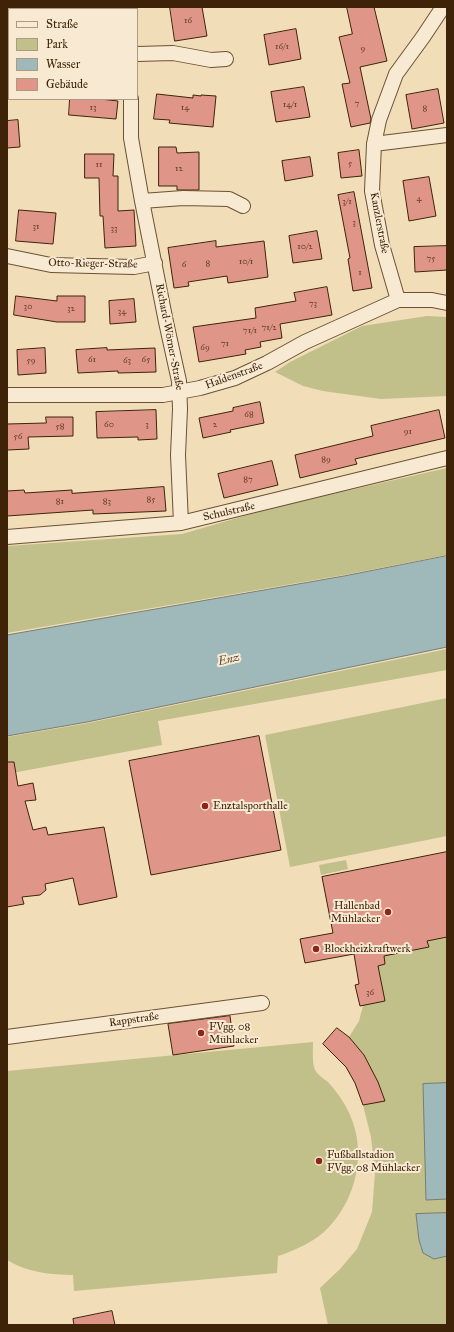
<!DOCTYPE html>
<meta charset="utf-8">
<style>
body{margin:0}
#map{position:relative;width:454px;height:1332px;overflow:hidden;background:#f2ddb9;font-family:"IM FELL Great Primer",serif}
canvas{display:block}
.frame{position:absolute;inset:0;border:8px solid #3e2308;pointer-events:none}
.legend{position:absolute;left:8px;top:8px;width:130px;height:92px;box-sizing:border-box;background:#f7e9d2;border:1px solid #ad9a81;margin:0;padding:5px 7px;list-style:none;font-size:12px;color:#3e2308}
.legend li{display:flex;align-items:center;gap:8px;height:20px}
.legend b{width:20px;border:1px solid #ad9a81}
</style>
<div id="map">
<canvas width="454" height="1332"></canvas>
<div class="frame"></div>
<ul class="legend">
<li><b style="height:5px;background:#f7e9d2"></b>Straße</li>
<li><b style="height:11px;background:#c1bf8a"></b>Park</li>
<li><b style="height:11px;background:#9fb9ba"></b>Wasser</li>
<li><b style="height:11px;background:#df9688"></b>Gebäude</li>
</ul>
</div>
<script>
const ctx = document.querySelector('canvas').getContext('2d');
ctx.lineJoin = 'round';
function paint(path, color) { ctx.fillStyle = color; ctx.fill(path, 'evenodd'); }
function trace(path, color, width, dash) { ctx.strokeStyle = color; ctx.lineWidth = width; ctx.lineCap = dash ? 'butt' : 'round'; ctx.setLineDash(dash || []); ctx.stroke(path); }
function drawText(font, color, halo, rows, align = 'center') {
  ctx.font = font + ' "IM FELL Great Primer",serif'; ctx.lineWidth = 4; ctx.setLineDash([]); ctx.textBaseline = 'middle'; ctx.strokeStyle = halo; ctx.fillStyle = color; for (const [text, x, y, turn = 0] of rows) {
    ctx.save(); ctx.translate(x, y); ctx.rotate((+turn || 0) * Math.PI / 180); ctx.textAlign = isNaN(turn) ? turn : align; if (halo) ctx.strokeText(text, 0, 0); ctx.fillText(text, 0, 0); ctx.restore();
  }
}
paint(new Path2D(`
 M427,316L447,317V396L381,399L323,391L303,386L275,372L290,362L362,326Z
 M447,468V555L344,575L7,633V546L182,534L275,507Z
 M447,649V670L158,721L162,745L7,774V737L88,723Z
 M447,698V836L290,867L265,735Z
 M447,852V1325H328L320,1288L340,1269L357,1249L372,1212L375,1173L371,1137L363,1105L355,1084L346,1067L323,1044L337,1028L349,1037L359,1021L363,1006H360L355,985L372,981L370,968L357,970L350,936L334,939L322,877Z
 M346,860L348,869L321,875L319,865Z
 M313,1042C313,1049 312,1063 315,1070C317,1074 324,1079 328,1082C337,1092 345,1103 350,1115C367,1153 356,1199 328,1228C316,1241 294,1251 278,1256L277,1273L74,1291L73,1275C51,1275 26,1272 7,1260V1071Z`), '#c1bf8a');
const water = new Path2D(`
 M447,556V647L87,722L7,736V635L344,576Z
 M447,1083V1199L426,1200L423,1084Z
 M447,1213V1256L434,1259L423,1253L419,1240L416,1214Z`);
paint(water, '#9fb9ba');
trace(water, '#787d73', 1);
const building = new Path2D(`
 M170,7H202L207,36L175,41Z
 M347,7H374L387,61L360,67L371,119L370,123L351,127L342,84L350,83L339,37L352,34Z
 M296,29L301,59L269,65L264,35Z
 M304,87L310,117L276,122L271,92Z
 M438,89L444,123L412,129L406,95Z
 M157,94L193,98V95L201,96V95L216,96L213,127L169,123L170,120L154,119Z
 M70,99H100L118,101L116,119L69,115Z
 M18,120L20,147L7,148V121Z
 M159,147H176L177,153L199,152V190H177V186H159Z
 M359,150L362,176L341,178L338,153Z
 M85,154H114L113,176H118V211L134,210L136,246L105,248L103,216H100L99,178H85Z
 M310,157L313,176L285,181L282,161Z
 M429,177L436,216L409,221L403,181Z
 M354,192L372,288L353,291L348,259L350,258L338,195Z
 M19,210L56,213L53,244L16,241Z
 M317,231L322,259L293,263L289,236Z
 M216,241V247L264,241L268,277L228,283L227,276L188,282L189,286L174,288L168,248Z
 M447,246V270L415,272L414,247Z
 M327,287L332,315L280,324L282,338L260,342L261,347L245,350L246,354L199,362L193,327L256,318L255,308L296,301L294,293Z
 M16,296L57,301V296H85V322H57L14,315Z
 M134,299L136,322L110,324L109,301Z
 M45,348L46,373L18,375L17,350Z
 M107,348V350L155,348L156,372L118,373V371L78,373L76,350Z
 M260,402L264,423L230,430L231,432L203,438L199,418L233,411V408Z
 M156,410L157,439L138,440V437L97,438L96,412Z
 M439,410L445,438L355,459L357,464L300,478L295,455L373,436L371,426Z
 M46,417H73V436L28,437L29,449L7,450V424L46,423Z
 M272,461L278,485L224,498L218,474Z
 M164,487L166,511L93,514V510L7,516V491L24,490L25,493L72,490V493Z
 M259,736L281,850L151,875L129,761Z
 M7,762H14L18,786L33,783L36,800L25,801L33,830L46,827L48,835L104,827L117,897L79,905L73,878L45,884L46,890L40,895L22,897L24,904L7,907Z
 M447,852V937L427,941L429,947L384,956L385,964L378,966L385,1001L360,1006L355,985L359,984L354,954L305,963L300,939L333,933L322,877Z
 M230,1016L234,1046L173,1055L168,1024Z
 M337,1028L349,1037L364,1055L378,1082L385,1101L363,1105L355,1083L346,1067L323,1044Z
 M112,1311L115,1325H74L73,1319Z`);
paint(building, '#df9688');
trace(building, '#3e2308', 1);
const street = new Path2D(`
 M117,7L118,9
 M137,54L173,53L211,60L226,59
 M131,99V138L142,201L166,322L179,381L180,409L178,455L181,523
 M374,144L447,135
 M142,201L183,198L229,199L243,206
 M7,256L51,265L134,267L155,263
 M398,300L382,245L372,191L374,144L379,120L396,74L423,37L443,7
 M7,395H163L200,388L235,378L267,363L305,342L398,300H432L447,303
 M7,537L181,523L447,458
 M7,1037L262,1003`);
trace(street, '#6b5234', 16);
trace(street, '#f7e9d2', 14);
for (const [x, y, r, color] of [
 [205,806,4,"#8f2418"],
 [388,912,4,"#8f2418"],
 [316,949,4,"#8f2418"],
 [201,1033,4,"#8f2418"],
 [319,1161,4,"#8f2418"]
]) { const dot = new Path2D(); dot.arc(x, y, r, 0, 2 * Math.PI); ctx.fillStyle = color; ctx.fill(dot); trace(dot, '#f7e9d2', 1.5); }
drawText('9px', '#664028', null, [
 ["16",188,21],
 ["16/1",282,47],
 ["9",363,49],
 ["7",357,104],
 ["14/1",290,105],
 ["13",93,108],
 ["14",185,108],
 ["8",425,109],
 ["5",350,164],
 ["11",99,165],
 ["12",179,169],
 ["4",419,199],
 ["3/1",347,202],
 ["3",354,223],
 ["31",36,227],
 ["33",114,229],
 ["10/2",305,247],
 ["75",431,259],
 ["10/1",246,262],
 ["8",208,264],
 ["6",184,265],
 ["1",360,273],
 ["73",313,304],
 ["30",28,307],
 ["32",71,309],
 ["34",122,312],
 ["71/2",269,328],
 ["71/1",250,331],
 ["71",225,344],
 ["69",205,348],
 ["61",92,360],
 ["65",146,360],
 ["59",31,361],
 ["63",127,361],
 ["68",249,415],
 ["60",109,425],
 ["3",147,425],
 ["2",215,425],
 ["58",60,427],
 ["91",408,432],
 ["56",18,437],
 ["89",326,460],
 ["87",248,480],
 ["85",151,500],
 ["81",60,502],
 ["83",107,502],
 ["36",370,993]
]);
drawText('11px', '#3e2308', '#f7e9d2', [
 ["Kanzlerstraße",379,223,79],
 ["Otto-Rieger-Straße",93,264,1],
 ["Richard-Wörner-Straße",169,337,79],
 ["Haldenstraße",234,376,-20],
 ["Schulstraße",229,512,-13],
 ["Rappstraße",134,1020,-8]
]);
drawText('11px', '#3e2308', '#f7e9d2', [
 ["Enztalsporthalle",213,806],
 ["Hallenbad",380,906,"right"],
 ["Mühlacker",380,919,"right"],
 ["Blockheizkraftwerk",324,949],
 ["FVgg. 08",209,1027],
 ["Mühlacker",209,1040],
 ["Fußballstadion",327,1155],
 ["FVgg. 08 Mühlacker",327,1168]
], 'left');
drawText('italic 12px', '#5b503d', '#f7e9d2', [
 ["Enz",229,660,-13]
]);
</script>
